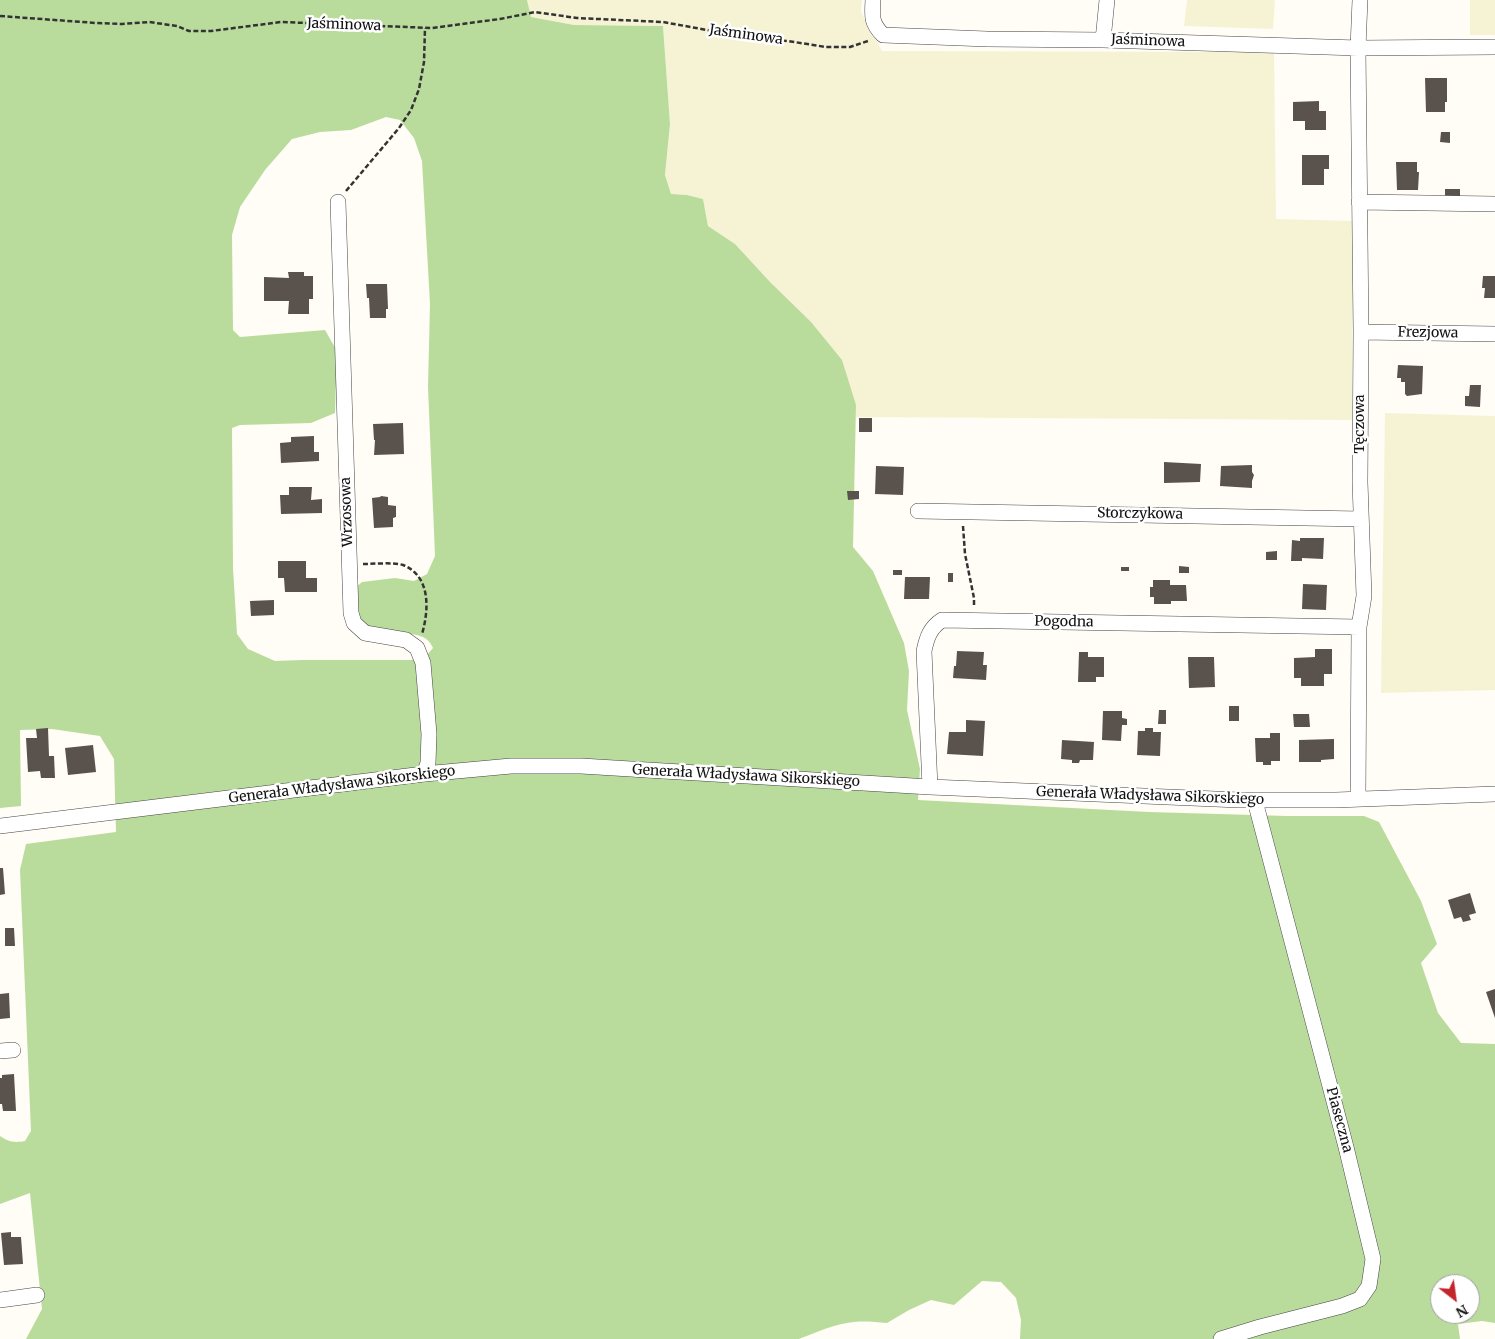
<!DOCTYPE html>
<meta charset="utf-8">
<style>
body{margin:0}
#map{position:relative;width:1495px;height:1339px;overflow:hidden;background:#fffdf5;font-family:Merriweather,serif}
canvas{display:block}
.north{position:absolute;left:1430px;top:1274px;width:50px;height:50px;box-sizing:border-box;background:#fff;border:1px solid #a0a0a0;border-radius:50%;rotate:150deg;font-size:14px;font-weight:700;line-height:20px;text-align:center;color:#111}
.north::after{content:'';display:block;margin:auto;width:18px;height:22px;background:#c4262e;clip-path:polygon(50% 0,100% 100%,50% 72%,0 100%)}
</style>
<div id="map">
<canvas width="1495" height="1339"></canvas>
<div class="north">N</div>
</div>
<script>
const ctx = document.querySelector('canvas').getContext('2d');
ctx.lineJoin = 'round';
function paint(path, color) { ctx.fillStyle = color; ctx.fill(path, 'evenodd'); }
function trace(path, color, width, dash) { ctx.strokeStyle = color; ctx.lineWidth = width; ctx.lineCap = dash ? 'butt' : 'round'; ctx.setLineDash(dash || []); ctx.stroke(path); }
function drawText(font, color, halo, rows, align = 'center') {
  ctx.font = font + ' Merriweather,serif'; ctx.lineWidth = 5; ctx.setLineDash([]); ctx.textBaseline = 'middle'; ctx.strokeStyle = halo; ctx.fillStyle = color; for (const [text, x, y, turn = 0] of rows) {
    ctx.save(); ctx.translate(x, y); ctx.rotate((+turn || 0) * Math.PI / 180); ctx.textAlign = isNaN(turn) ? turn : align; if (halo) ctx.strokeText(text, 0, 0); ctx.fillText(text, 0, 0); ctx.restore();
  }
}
paint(new Path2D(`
 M527,0H862L861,12L882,51L1274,52L1276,219L1353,221L1352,420L856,417V405L771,283L735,244L708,226L703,199L687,195L671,194L665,175L670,124L663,26L574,25L531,17Z
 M1187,0H1275L1273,29L1184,26Z
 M1470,0H1495V35H1470Z
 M1385,413L1495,416V690L1381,693Z`), '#f6f3d4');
paint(new Path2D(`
 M0,0H527L531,17L574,25L663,26L670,124L665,175L671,194L687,195L703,199L708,226L735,244L771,283L811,322L842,360L856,405L853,547L873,571L904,643L909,671L907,710L920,769L918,800L1149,812L1287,816H1364L1379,822L1421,901L1437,944L1421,963L1438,1013L1461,1043L1495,1044V1323L1482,1321L1458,1324L1460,1339H1020L1021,1320L1016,1298L1001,1282L982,1281L954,1305L931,1300L909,1310L887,1323C848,1318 834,1325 799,1339H26L42,1309L30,1193L0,1204V1136C9,1142 14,1143 25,1141L31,1131L20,870L26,844L116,832L114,759L100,736L52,729L20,730L21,806L0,808ZM386,117L400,120L414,138L422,161L430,304L428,387L435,556L427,574L414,581L395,578L362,582L354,589C355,598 355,613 360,620C376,647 422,620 433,648L427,655L411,660H302L275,661L248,649L237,634L233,568L232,428L240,425L311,423L335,413L337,351L325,330L240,337L233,330L232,235L240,207L265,170L292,139L320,132L351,130ZM1440,1284H1470V1314H1440Z`), '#b9dc9c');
paint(new Path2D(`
 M1425,78H1447V102H1445V112H1426Z
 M1319,101V111H1326V130H1305V121H1293V102Z
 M1441,132H1450V143L1440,142Z
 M1302,155H1329V169H1324V185H1302Z
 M1396,162H1417V172H1419L1418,190H1397Z
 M1445,189H1460V197H1445Z
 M288,272H304V276H313V299H309V314H288L289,301H264V277L289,278Z
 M1483,276H1495V298H1484L1485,288H1482Z
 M366,284H387L388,309H386V318H370L369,298H367Z
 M1398,365L1423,366L1422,394L1407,396L1405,394V382H1401V378H1397Z
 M1470,385H1481L1480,407L1465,406V396H1469Z
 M859,418H872V432H859Z
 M403,423L404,454L374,455L375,440H374L373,424Z
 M314,436V452H319V461L281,463L280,443L291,442V437Z
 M1164,462L1201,464L1200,482L1164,483Z
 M1252,465V472L1254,475L1252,481V488L1220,486L1221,466Z
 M876,466L904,467L903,495L875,494Z
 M289,487H312L311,500L322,499V513L281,514L280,495H289Z
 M847,491H859V499L848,500Z
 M381,496L388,497V505L396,506V517L393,518V527L374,528L372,498L380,497Z
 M1300,538H1324L1323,559L1302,558V561H1291L1292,540L1300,541Z
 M1277,551V560H1266V552Z
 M278,561H306V578H317V592H285L284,578H278Z
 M1179,566L1189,567V573H1179Z
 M1121,567H1129V571H1121Z
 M893,570H902V575H893Z
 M948,573H953V582H948Z
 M905,577H930L929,599H904Z
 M1153,580H1170V585H1186L1187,601H1171V604H1154V597H1150V587H1153Z
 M1303,584L1327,585L1326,610L1302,609Z
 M274,600V615L251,616L250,601Z
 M1315,649H1332V674H1324V686H1301V678H1294V658L1315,657Z
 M957,651L984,652L983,665H987L986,680L953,678L954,666H956Z
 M1079,652H1088V657H1104V677H1096V682H1078Z
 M1188,657H1214L1215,687L1189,688Z
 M1229,706H1239V721H1229Z
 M1159,710H1166V724H1158Z
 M1103,711H1122V718L1127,719V725H1122L1121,741L1102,740Z
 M1293,714H1309L1310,727H1294Z
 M966,720L985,721L983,756L947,754L949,732H966Z
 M48,728L49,756H54L55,778H41L40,771L28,772L26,738H37L36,729Z
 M1145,728H1153V732H1161L1160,756L1137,755L1138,731H1145Z
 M1270,733H1280V761H1271V765H1263V762H1256L1255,738H1270Z
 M1334,739V759L1321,760V762H1299V740Z
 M1062,740L1094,742L1093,760H1080L1079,763H1072V760L1061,759Z
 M93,745L96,772L68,775L65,748Z
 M0,868H3L5,894L0,895Z
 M1470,893L1476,913L1469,915L1471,920L1463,922L1461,917L1454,919L1448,900Z
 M5,928H14L15,946H5Z
 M1495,989V1018L1486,992Z
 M9,993L10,1018L0,1019V994Z
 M14,1074L16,1111H3L2,1104H0V1078H2V1075Z
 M11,1232V1237H21L23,1264L4,1265L1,1233Z`), '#5a524d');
const minor = new Path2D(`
 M873,0C872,16 871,23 883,35L987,39L1103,40L1358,48L1495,47
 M1103,40L1107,0
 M338,202L351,613L354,623L365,633L406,640L417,648L423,663L429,734L428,763L424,774
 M1359,202L1495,204
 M1361,332L1495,334
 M918,511L1361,519
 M930,787L924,651C927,637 930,628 942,620L1359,627
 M1358,799L1359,627L1364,596L1360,482L1361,332L1358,48L1360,0
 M0,826L424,774L511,766H581L930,787L1239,800H1336L1495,794
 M0,1051L13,1050
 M0,1300L37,1295
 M1221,1339L1260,1327L1342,1306L1360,1299L1369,1286L1373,1259L1346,1147L1255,801`);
trace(minor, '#444', 16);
trace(new Path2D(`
 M0,16L96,23L122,24L149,22L177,26L189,31H211L281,22L432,28L500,19L535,12L577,18L663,22L751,38L788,41L826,47H850L868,41
 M346,191L399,128L411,110L419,89L424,62L425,28
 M963,526L965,554L974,598V607
 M363,564C373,564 394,562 403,565C431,576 429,610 422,634`), '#333', 2.5, [5, 2.5]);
trace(minor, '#fff', 15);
drawText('14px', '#111', '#fff', [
 ["Jaśminowa",344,25,2],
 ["Jaśminowa",746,35,8],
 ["Jaśminowa",1148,41,2],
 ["Frezjowa",1428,333,1],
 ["Tęczowa",1360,424,-90],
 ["Wrzosowa",347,512,-92],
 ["Storczykowa",1140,514,1],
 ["Pogodna",1064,622,1],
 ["Generała Władysława Sikorskiego",746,776,3],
 ["Generała Władysława Sikorskiego",342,785,-7],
 ["Generała Władysława Sikorskiego",1150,796,2],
 ["Piaseczna",1339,1120,75]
]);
</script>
